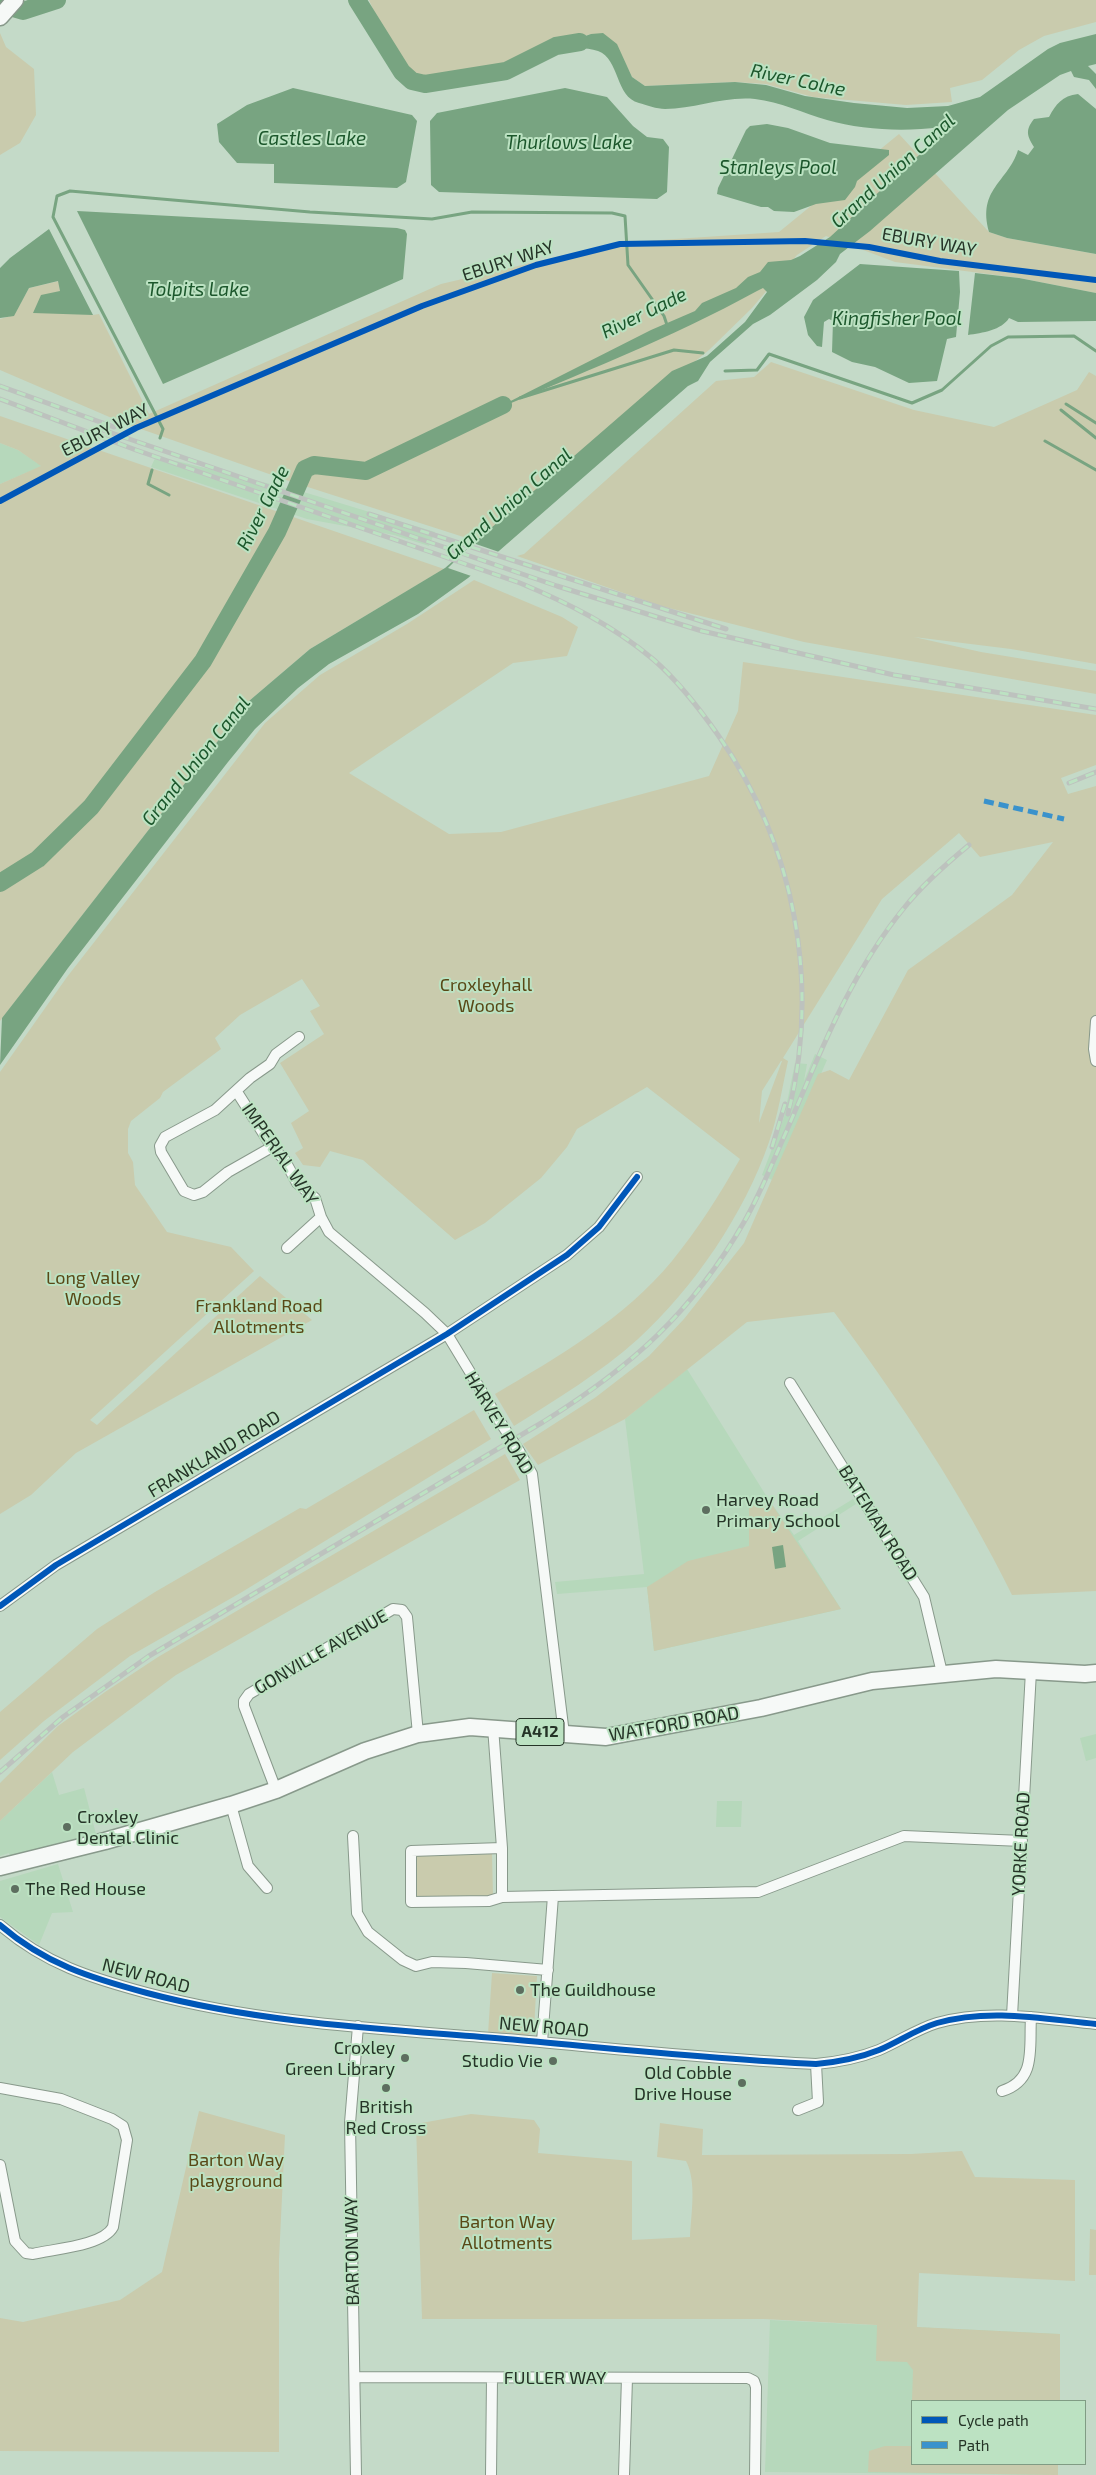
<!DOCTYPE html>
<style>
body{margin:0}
#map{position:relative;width:1096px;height:2475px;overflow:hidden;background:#c4dac8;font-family:"Exo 2",sans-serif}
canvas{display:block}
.legend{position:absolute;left:911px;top:2400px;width:175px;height:65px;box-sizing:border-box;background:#bce2c2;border:1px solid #809c84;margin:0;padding:6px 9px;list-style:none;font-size:15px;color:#253427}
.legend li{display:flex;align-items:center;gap:10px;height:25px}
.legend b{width:25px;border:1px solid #809c84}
</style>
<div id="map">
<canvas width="1096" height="2475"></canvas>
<ul class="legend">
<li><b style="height:6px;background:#0057b8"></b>Cycle path</li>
<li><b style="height:6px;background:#3a92cc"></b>Path</li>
</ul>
</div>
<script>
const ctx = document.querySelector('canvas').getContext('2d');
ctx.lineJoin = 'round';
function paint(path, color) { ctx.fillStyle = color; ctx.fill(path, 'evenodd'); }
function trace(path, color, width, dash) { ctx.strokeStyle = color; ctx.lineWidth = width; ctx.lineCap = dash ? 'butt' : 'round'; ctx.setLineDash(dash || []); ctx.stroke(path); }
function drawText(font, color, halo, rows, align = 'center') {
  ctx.font = font + ' "Exo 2",sans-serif'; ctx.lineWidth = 4; ctx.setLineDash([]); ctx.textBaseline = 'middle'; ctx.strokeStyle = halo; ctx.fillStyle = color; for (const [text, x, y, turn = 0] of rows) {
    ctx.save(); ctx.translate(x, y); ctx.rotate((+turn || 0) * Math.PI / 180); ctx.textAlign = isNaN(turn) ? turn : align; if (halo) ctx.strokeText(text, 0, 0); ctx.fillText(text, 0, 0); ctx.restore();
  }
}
paint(new Path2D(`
 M0,443L18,450L42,466L0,484Z
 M156,456L307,493L435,532L429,546L394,535L307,519L151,467Z
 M815,1054L827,1060L774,1181L762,1175L784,1117L795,1063L807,1064L804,1081Z
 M687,1369L767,1497L794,1535L853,1499L856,1504L798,1541L841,1609L654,1651L647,1587L557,1594L555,1582L644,1574L625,1419Z
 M1096,1734V1758L1086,1761L1080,1738Z
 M52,1772L59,1795L84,1788L96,1834L10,1856L9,1853L0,1856V1821Z
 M717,1801H742L741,1827H716Z
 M58,1864L73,1912L52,1913L39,1945L0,1917V1881Z
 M770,2320L1060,2334V2401H912V2464H1058V2475L765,2472Z`), '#b6d8bb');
paint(new Path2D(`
 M369,0H1096V22L1044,36L1019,50L982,80L950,88L952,102L906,105L813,97L766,84L735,82L645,86L632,77L624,61L591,34L564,42L504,68L441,76L423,81L413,78L389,46Z
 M0,33L6,47L34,69L36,115L20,143L0,155Z
 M899,134L989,232L1007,238L1096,254V293L1019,278L895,262L826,236L797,255L752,308L709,350L476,541L289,481L121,422L0,370V319L14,315L29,288L59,281L60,291L93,315L99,314L149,414L441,284L616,243L779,232Z
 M771,362L914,410L994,427L1077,390L1089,372L1096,376V664L1011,649L914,637L981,652L1096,671V694L804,642L661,606L517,556L524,554L716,381L754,377Z
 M0,416L444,569L310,649L249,701L0,1021V484L41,466L18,450L0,443Z
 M474,580L562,617L578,627L567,656L513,663L349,773L449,834L501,832L709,776L738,711L743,662L1096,715V765L1061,778L1068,794L1096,786V1591L1012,1595C963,1495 900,1401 834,1312L747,1322L625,1419L538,1465L523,1444L596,1397L649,1356L684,1319L744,1243L818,1074L830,1070L849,1080L908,970L1012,895L1053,842L980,857L959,833L882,899L783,1058L788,1061C782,1088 778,1116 769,1142C745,1213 693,1289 638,1339C600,1373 557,1399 514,1426L495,1394C558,1357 625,1318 672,1261C698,1229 720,1194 740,1159L647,1087L577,1129L567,1147L541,1178L485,1223L455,1240L363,1160L330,1151L320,1167L303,1165L295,1153L303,1148L291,1123L309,1111L280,1063L324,1034L310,1011L320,1006L302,979L240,1015L215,1038L221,1049L163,1092L160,1098L131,1121L128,1129V1153L133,1162L135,1185L167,1232L231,1247L254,1271L90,1420L97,1425L260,1276L312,1320L76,1453L31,1495L0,1514V1072L67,977L265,723L320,675L407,624ZM781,1061H782L759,1123L762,1091Z
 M474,1410L491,1439L242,1592L130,1656L44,1721L0,1760V1712L97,1629L155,1592L300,1508L306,1509Z
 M505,1454L520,1480L176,1675L73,1752L0,1821V1783L58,1726L105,1692L158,1657Z
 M767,1497L841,1609L654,1651L647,1587L688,1561L749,1546V1508Z
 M492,1854L493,1896L416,1898L415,1856Z
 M492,1973L537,1976L534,2029L526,2037L488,2034Z
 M199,2111L285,2135L279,2259V2452L0,2451V2318L23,2322L120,2300L162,2272Z
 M471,2114L534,2120L540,2129L538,2153L632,2161V2240L690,2237C691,2214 697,2182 686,2161L657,2157L660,2123L703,2129L702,2155L911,2154L962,2151L975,2177L1075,2180V2281L919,2273L917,2327L1060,2334V2401H912L913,2370L907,2362L876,2361L877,2325L764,2319H422L416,2124Z
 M1090,2229L1096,2230V2275H1089Z
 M912,2414V2464H1058V2475L868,2472L869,2451L885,2446H912Z`), '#c9cbad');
paint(new Path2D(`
 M603,33L617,44L632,77L645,86L735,82L766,85L805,96L854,103L907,108L948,106L980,97L1048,49L1060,43L1096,34V64L1088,66L1096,74V89L1089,80L1074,77L1071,71L1060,75L1008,110L870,231L840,254L836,262L817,280L770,315L753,324L710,362L698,381L688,386L468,578L418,614L329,664L298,688L255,729L228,762L68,968L0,1065L2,1018L249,701L310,649L445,568L672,371L707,356L745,322L767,292L763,288L757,291C670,339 576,375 483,415L651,330L695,311L702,303L736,288L748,277L760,272L768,262L791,260L800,256L830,237L944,132L940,127C905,132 862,130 827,120C803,113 780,102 755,99C723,96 695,109 665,109C657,109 646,105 639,103C615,97 620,59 598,51C586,47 569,48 557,46L591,34Z
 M293,88L412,115L417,121L406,182L397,188L274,183V164L237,163L219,142L217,124L247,105Z
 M565,88L607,97L633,126L647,137L663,139L669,147L667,192L657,199L439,192L431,185L430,121L437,113Z
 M1078,94L1096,109V254L1007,238L989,232C977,189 1008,182 1018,150L1028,155L1034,147C1027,136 1025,130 1034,119L1049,117C1056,104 1062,96 1078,94Z
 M767,124L788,128L830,143L889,150V155L857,181L855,187L845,200L816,204L794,212L774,211L768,207H761L717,194L718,188L746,130L750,126Z
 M77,211L397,228L405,230L407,234L403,279L163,384Z
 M49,229L93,315L33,313L41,295L60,291L58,281L29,288L14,316L0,318V268L10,258Z
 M860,264L959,271L960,292L956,337L947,339L937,381L909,383L875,367L852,362L832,352L833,321L829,319L824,322L822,347L817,346L808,335L804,317L813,300Z
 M975,273L1019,278L1096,293V321L1018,322L1009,318C1002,330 982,333 968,335Z
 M783,1545L786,1567L775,1569L772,1547Z`), '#78a481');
paint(new Path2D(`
 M473,543L502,553L474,577L448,568Z`), '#c4dac8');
trace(new Path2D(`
 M725,371L757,370L769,354L912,403L942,390L991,346L1008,337L1074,336L1096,351
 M520,398L674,350L703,353
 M1066,404L1096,423
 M1061,410L1096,438
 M160,438L163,429L53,217L57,196L70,191L310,212L432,219L472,212L612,213L625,216L628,265L664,316L667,325
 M1045,441L1096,470
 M152,470L148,484L169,495`), '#78a481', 3);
trace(new Path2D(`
 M357,0L402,72L412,81L425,84L506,71L556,46L580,42
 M0,4L23,11L57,0
 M0,883L38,859L91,807L203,661L277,532L305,469L314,465L366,471L503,405`), '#78a481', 18);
const minor = new Path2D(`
 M1096,1021L1094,1049L1096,1061
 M237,1092L272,1147L284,1159L297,1183L315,1198L321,1217
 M272,1147L228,1172L203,1192L194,1195L184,1191L161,1152L160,1146L165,1137L215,1110L250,1078L270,1064L276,1054L299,1037
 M287,1248L321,1217L329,1232L425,1313L447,1334L499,1420
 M790,1383L924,1597L942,1673
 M519,1451L532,1474L564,1734
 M0,1606L56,1565L447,1334L567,1255L599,1227L637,1177
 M493,1727L502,1848V1897L553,1896L542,2042
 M276,1790L244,1706V1701L249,1694L393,1609L402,1610L407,1617L418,1734
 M231,1805L248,1866L267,1888
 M353,1836L357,1913L368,1932L403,1960L416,1966L432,1962L466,1963L548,1970
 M553,1896L758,1892L904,1836L1022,1841
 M502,1897L489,1901L411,1902V1851L502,1848
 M0,1925C45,1964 91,1978 147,1993C264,2024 386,2029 506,2039C609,2048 712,2059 816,2064C838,2062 859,2058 879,2050C898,2042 917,2029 937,2023C989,2008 1044,2019 1096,2024
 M1012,2016L1031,1671
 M0,2088L61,2099L112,2119L123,2126L127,2140L113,2227C103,2246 53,2249 33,2254L26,2253L15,2241L0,2165
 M1002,2091C1037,2080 1029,2048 1031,2017
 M798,2110L818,2102L816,2064
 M355,2377L748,2378L754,2381L756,2387L755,2475
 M356,2475L350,2123L358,2026
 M491,2475L492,2378
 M624,2475L627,2378`);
const primary = new Path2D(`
 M0,17L15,0
 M0,1867L105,1841L231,1805L276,1790L365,1751L418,1734L470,1727L606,1737L761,1708L872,1681L996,1669L1085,1674L1096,1673`);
trace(minor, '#88998b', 12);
trace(primary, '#88998b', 19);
trace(minor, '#f6f9f7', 10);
trace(primary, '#f6f9f7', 16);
const rail = new Path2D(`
 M0,386L114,427
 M0,399L136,450L520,583C568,603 614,626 654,660C679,682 699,708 718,735C795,845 821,984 788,1114
 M103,430L557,586L702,631L894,675L1096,709
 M369,514L726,629
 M1069,783L1096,772
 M772,1147L785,1104
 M0,1772L63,1717L149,1656L543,1422C631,1367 692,1313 744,1222C761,1193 773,1161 787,1130C820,1053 850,974 904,908C923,884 946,864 969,845`);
trace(rail, '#bdc2be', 5);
trace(rail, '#bce2c2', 3, [9]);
const minorBridge = new Path2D(`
 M499,1420L519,1451`);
trace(minorBridge, '#88998b', 12, []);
trace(minorBridge, '#f6f9f7', 10);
trace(new Path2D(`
 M984,801L1064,819`), '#3a92cc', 5, [10, 5]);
trace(new Path2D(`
 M0,501L136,428L422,306L536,265L620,244L805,241L869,247L940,261L1096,280
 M0,1606L56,1565L447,1334L567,1255L599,1227L637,1177
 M0,1925C45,1964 91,1978 147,1993C264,2024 386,2029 506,2039C609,2048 712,2059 816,2064C838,2062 859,2058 879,2050C898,2042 917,2029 937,2023C989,2008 1044,2019 1096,2024`), '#0057b8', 6);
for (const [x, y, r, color] of [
 [706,1510,5,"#5d6e5f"],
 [67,1827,5,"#5d6e5f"],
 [15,1889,5,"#5d6e5f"],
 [520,1990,5,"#5d6e5f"],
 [405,2058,5,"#5d6e5f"],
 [553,2061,5,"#5d6e5f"],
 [742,2083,5,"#5d6e5f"],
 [386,2088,5,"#5d6e5f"]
]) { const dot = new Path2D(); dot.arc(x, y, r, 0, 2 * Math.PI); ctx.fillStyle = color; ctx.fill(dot); trace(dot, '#bce2c2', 2); }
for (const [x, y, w] of [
 [540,1732,48]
]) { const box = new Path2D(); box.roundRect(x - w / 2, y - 13.5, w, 27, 4); ctx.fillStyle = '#bce2c2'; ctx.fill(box); trace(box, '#253427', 1); }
drawText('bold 16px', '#253427', null, [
 ["A412",540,1732]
]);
drawText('18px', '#253427', '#bce2c2', [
 ["EBURY WAY",929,242,10],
 ["EBURY WAY",508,261,-18],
 ["EBURY WAY",105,430,-27],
 ["IMPERIAL WAY",280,1154,55],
 ["HARVEY ROAD",499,1423,59],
 ["FRANKLAND ROAD",214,1454,-31],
 ["BATEMAN ROAD",878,1523,58],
 ["GONVILLE AVENUE",321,1652,-30],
 ["WATFORD ROAD",674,1724,-10],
 ["YORKE ROAD",1021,1844,-87],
 ["NEW ROAD",146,1976,15],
 ["NEW ROAD",544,2027,5],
 ["BARTON WAY",352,2251,-91],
 ["FULLER WAY",555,2378]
]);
drawText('18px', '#594816', '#bce2c2', [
 ["Croxleyhall",486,985],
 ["Woods",486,1006],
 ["Long Valley",93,1278],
 ["Woods",93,1299],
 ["Frankland Road",259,1306],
 ["Allotments",259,1327],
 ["Barton Way",236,2160],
 ["playground",236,2181],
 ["Barton Way",507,2222],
 ["Allotments",507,2243]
]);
drawText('18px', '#253427', '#bce2c2', [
 ["Harvey Road",716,1500],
 ["Primary School",716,1521],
 ["Croxley",77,1817],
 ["Dental Clinic",77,1838],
 ["The Red House",25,1889],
 ["The Guildhouse",530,1990],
 ["Croxley",395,2048,"right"],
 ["Green Library",395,2069,"right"],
 ["Studio Vie",543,2061,"right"],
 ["Old Cobble",732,2073,"right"],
 ["Drive House",732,2094,"right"],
 ["British",386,2107,"center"],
 ["Red Cross",386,2128,"center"]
], 'left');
drawText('italic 19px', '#1c572c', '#bce2c2', [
 ["River Colne",798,80,12],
 ["Castles Lake",312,139],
 ["Thurlows Lake",569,143],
 ["Stanleys Pool",778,168],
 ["Grand Union Canal",893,171,-42],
 ["Tolpits Lake",198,290],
 ["River Gade",644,313,-26],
 ["Kingfisher Pool",897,319],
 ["Grand Union Canal",509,504,-41],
 ["River Gade",263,508,-63],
 ["Grand Union Canal",196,761,-51]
]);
</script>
